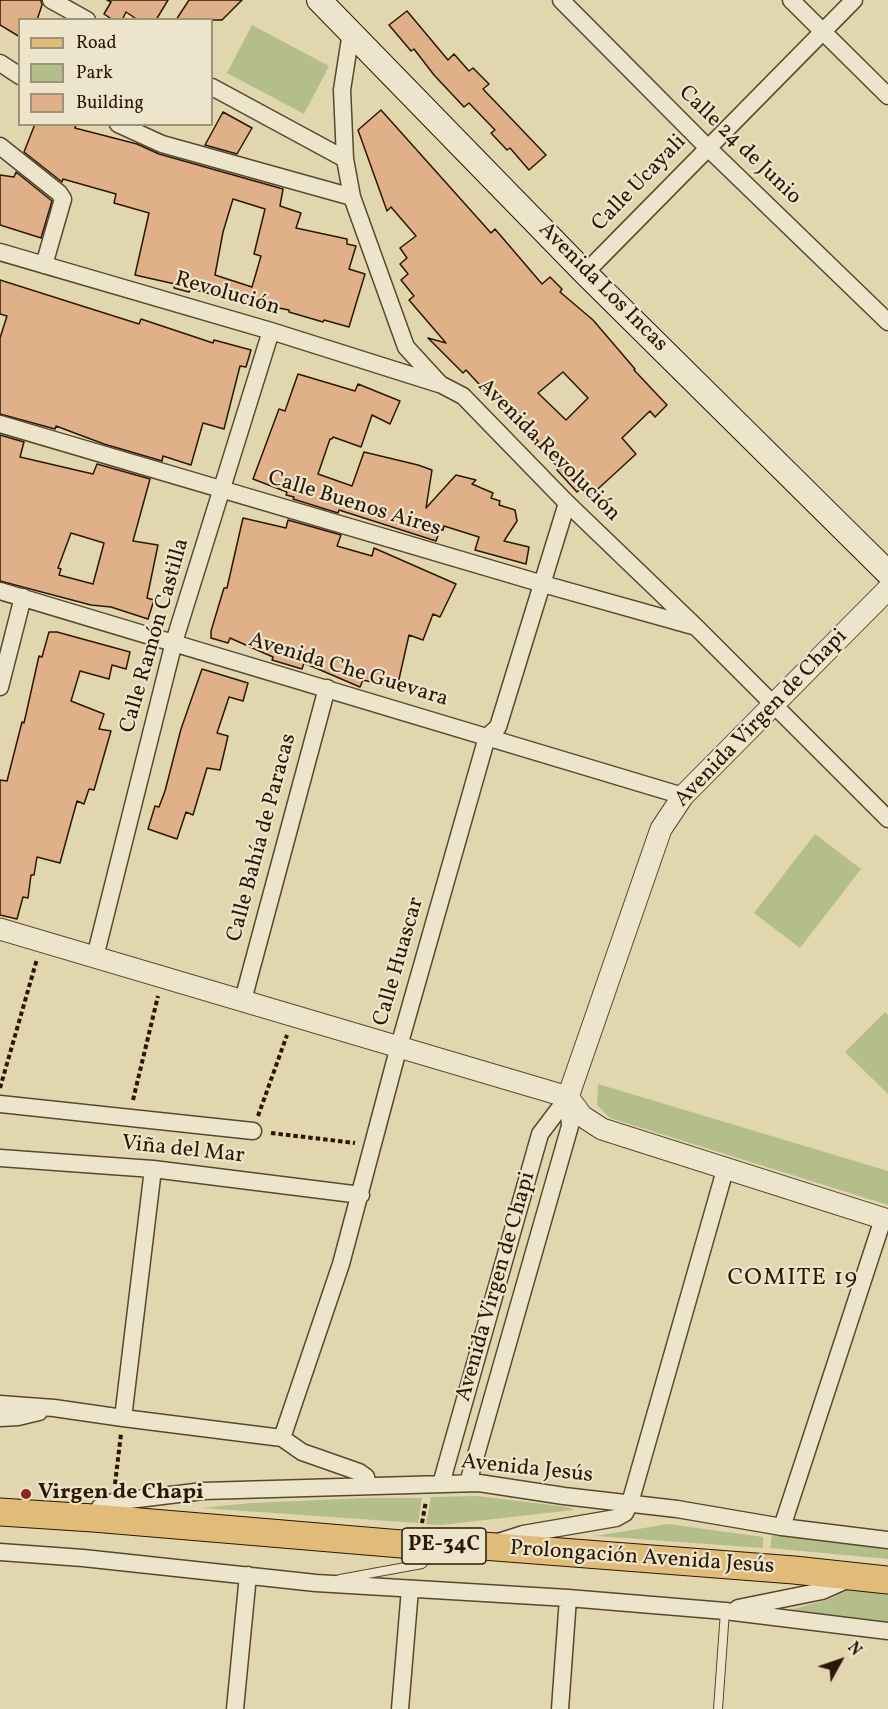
<!DOCTYPE html>
<meta charset="utf-8">
<style>
body{margin:0}
#map{position:relative;width:888px;height:1709px;overflow:hidden;background:#e2d6af;font-family:Vollkorn,serif}
canvas{display:block}
.legend{position:absolute;left:18px;top:18px;width:195px;height:108px;box-sizing:border-box;background:#ece4cb;border:2px solid #9f927b;margin:0;padding:8px 10px;list-style:none;font-size:18px;color:#2b1704}
.legend li{display:flex;align-items:center;gap:12px;height:30px}
.legend b{width:30px;border:2px solid #9f927b}
.north{position:absolute;left:810px;top:1631px;width:60px;height:60px;-webkit-text-stroke:4px #ece4cb;paint-order:stroke;rotate:50deg;font-size:16px;font-weight:700;line-height:24px;text-align:center;color:#2b1704}
.north::after{content:'';display:block;margin:auto;width:21px;height:27px;background:#2b1704;clip-path:polygon(50% 0,100% 100%,50% 72%,0 100%)}
</style>
<div id="map">
<canvas width="888" height="1709"></canvas>
<ul class="legend">
<li><b style="height:8px;background:#e1bb78"></b>Road</li>
<li><b style="height:16px;background:#b4be8a"></b>Park</li>
<li><b style="height:16px;background:#e0b189"></b>Building</li>
</ul>
<div class="north">N</div>
</div>
<script>
const ctx = document.querySelector('canvas').getContext('2d');
ctx.lineJoin = 'round';
function paint(path, color) { ctx.fillStyle = color; ctx.fill(path, 'evenodd'); }
function trace(path, color, width, dash) { ctx.strokeStyle = color; ctx.lineWidth = width; ctx.lineCap = dash ? 'butt' : 'round'; ctx.setLineDash(dash || []); ctx.stroke(path); }
function drawText(font, color, halo, rows, align = 'center') {
  ctx.font = font + ' Vollkorn,serif'; ctx.lineWidth = 4.5; ctx.setLineDash([]); ctx.textBaseline = 'middle'; ctx.strokeStyle = halo; ctx.fillStyle = color; for (const [text, x, y, turn = 0] of rows) {
    ctx.save(); ctx.translate(x, y); ctx.rotate((+turn || 0) * Math.PI / 180); ctx.textAlign = isNaN(turn) ? turn : align; if (halo) ctx.strokeText(text, 0, 0); ctx.fillText(text, 0, 0); ctx.restore();
  }
}
paint(new Path2D(`
 M252,25L329,66L304,114L227,73Z
 M815,834L861,869L800,948L754,913Z
 M885,1012L888,1015V1094L845,1052Z
 M598,1084L888,1171V1205L610,1118L597,1105Z
 M477,1496L568,1507L574,1510L441,1525L426,1524L431,1497Z
 M366,1498H422L418,1523L201,1508L252,1503Z
 M668,1524L763,1537V1548L596,1536Z
 M772,1534L888,1548V1559L770,1548Z
 M855,1587L888,1591V1622L842,1619L789,1610L827,1600Z`), '#b4be8a');
const building = new Path2D(`
 M0,0H41L42,5L37,20H20V37L0,25Z
 M107,0H168L156,20H138L126,12L122,20H113L104,14L111,2Z
 M189,0H242L222,20H176Z
 M407,11L448,60L454,54L469,71L473,68L489,84L483,89L546,155L529,170L510,148L507,150L491,133L495,130L469,103L464,107L434,75L414,49L411,51L389,25Z
 M381,110L491,233L495,229L542,284L550,277L562,289L560,292L593,320L635,369L634,370L667,405L655,417L650,411L622,438L636,454L588,498L581,489L577,492L557,470L559,468L535,444L538,441L508,409L507,411L492,393L489,395L466,370L463,373L428,338L446,343L409,300L414,296L401,280L408,274L400,264L407,258L400,248L416,236L391,207L387,211L358,130ZM563,372L588,398L566,420L538,393Z
 M223,112L252,128L237,154L205,145Z
 M35,124H76L75,128L137,144L159,154L283,189L280,206L301,213L296,228L347,239V244L356,246L349,269L365,274L349,327L324,320L323,322L289,312V310L237,300L211,292V294L191,289L189,292L174,288L175,284L135,275L149,213L114,203L116,194L63,179L62,182L24,152ZM233,199L265,209L254,254L261,256L252,287L215,275L223,232Z
 M16,172L52,201L41,238L0,225V175L14,177Z
 M0,280L139,324L141,319L213,343L214,340L251,350L246,367L240,366L224,429L203,423L191,465L163,456L162,461L104,444L56,426L55,429L0,414V338L7,316L0,314Z
 M298,374L355,391L358,384L400,401L390,424L372,415L361,447L333,437L332,439H330L318,474L352,486L364,452L418,465L432,470L426,508L456,475L476,480L472,484L493,493L491,498L500,501L499,505L515,510L517,521L504,541L529,547L526,564L475,550L479,537L444,526L443,530H440L436,541L339,510L338,513L293,499L294,497L286,495L287,492L253,479L279,409L285,411Z
 M0,435L24,442L20,457L93,474L97,464L150,479L133,541L158,545L147,598L154,600L148,619L111,607L91,605L0,581ZM71,533L104,543L93,584L59,575L61,569L58,568Z
 M243,518L286,528L288,520L341,535L337,546L372,556L374,548L456,584L440,617L433,614L423,640L409,635L397,688L363,680L360,687L304,663L302,669L272,660L273,657L230,638L228,643L211,638V631L224,588H227Z
 M49,632H57L130,652L126,669L112,665L109,679L80,671L71,701L104,714L99,729L111,731L94,790L89,789L84,804L77,801L60,863L37,857L34,875H31L28,898L23,897L17,919L0,915V780L7,781L22,722L24,723L39,656L42,657Z
 M202,669L248,683L243,701L229,697L217,733L228,736L220,770L207,768L193,815L186,812L177,839L148,829L155,806L159,807L165,791L181,729Z`);
paint(building, '#e0b189');
trace(building, '#2b1704', 1.5);
const service = new Path2D(`
 M340,1579L422,1564L432,1553
 M718,1709L725,1611`);
const minor = new Path2D(`
 M51,0L87,20
 M561,0L707,147L888,322
 M791,0L888,96
 M351,32L342,90L345,159L352,197L406,347L440,384L463,396L567,503L696,627L888,819
 M0,63L20,76
 M212,87L345,159
 M118,124L162,144L352,197
 M0,146L59,193L63,199L44,265
 M0,252L271,331L439,384
 M585,273L854,0
 M0,424L543,584L693,626
 M0,591L683,796
 M0,687L23,597
 M95,957L174,642L271,331
 M243,1000L327,688
 M0,1104L253,1131
 M0,1158L153,1169L361,1195
 M0,1404L54,1408L123,1418L282,1438L302,1452L359,1472L366,1477L368,1485
 M0,1418L18,1417L39,1412
 M123,1418L153,1169
 M282,1438L341,1264L399,1046L487,737L498,727L567,503
 M468,1483L570,1126L568,1097
 M441,1484L540,1134L568,1097
 M93,1518L100,1507L113,1502L203,1491L479,1483L564,1496L677,1509L782,1527L888,1540
 M782,1527L883,1219
 M498,1542L523,1534L616,1518L625,1513L630,1503L725,1170
 M0,1552L83,1558L316,1583L568,1598L725,1611L888,1631
 M738,1608L822,1591L849,1579
 M235,1709L248,1575
 M400,1709L410,1589
 M560,1709L568,1598`);
const tertiary = new Path2D(`
 M0,929L568,1097
 M568,1097L661,829L683,796L888,589
 M568,1097L582,1116L602,1129L888,1220`);
const secondary = new Path2D(`
 M319,0L585,273L888,573`);
const primary = new Path2D(`
 M0,1512L93,1518L437,1547L483,1546L794,1570L888,1580`);
trace(service, '#59472f', 10);
trace(minor, '#59472f', 19);
trace(tertiary, '#59472f', 23);
trace(secondary, '#2b1704', 26);
trace(primary, '#2b1704', 29);
trace(new Path2D(`
 M0,1088L37,959
 M133,1100L158,996
 M258,1116L287,1035
 M271,1133L355,1143
 M115,1484L121,1434
 M422,1523L426,1501`), '#2b1704', 4, [4.5, 3]);
trace(service, '#ece4cb', 8);
trace(minor, '#ece4cb', 16);
trace(tertiary, '#ece4cb', 21);
trace(secondary, '#ece4cb', 24);
trace(primary, '#e1bb78', 27);
for (const [x, y, r, color] of [
 [26,1494,6,"#8f2418"]
]) { const dot = new Path2D(); dot.arc(x, y, r, 0, 2 * Math.PI); ctx.fillStyle = color; ctx.fill(dot); trace(dot, '#ece4cb', 2); }
for (const [x, y, w] of [
 [444,1546,84]
]) { const box = new Path2D(); box.roundRect(x - w / 2, y - 18, w, 36, 4.5); ctx.fillStyle = '#ece4cb'; ctx.fill(box); trace(box, '#2b1704', 1.5); }
drawText('bold 21px', '#2b1704', null, [
 ["PE-34C",444,1546]
]);
drawText('22px', '#2b1704', '#ece4cb', [
 ["Calle 24 de Junio",739,146,44],
 ["Calle Ucayali",640,184,-46],
 ["Avenida Los Incas",602,288,45],
 ["Revolución",227,295,16],
 ["Avenida Revolución",548,451,45],
 ["Calle Buenos Aires",354,505,17],
 ["Calle Ramón Castilla",156,636,-74],
 ["Avenida Che Guevara",348,671,17],
 ["Avenida Virgen de Chapi",762,719,-46],
 ["Calle Bahía de Paracas",263,838,-75],
 ["Calle Huascar",400,962,-74],
 ["Viña del Mar",183,1151,6],
 ["Avenida Virgen de Chapi",497,1287,-74],
 ["Avenida Jesús",527,1470,6],
 ["Prolongación Avenida Jesús",642,1559,4]
]);
drawText('bold 22px', '#2b1704', '#ece4cb', [
 ["Virgen de Chapi",38,1494]
], 'left');
ctx.letterSpacing = '1.5px';
drawText('24px', '#2b1704', '#ece4cb', [
 ["COMITE 19",793,1280]
]);
ctx.letterSpacing = '0px';
</script>
